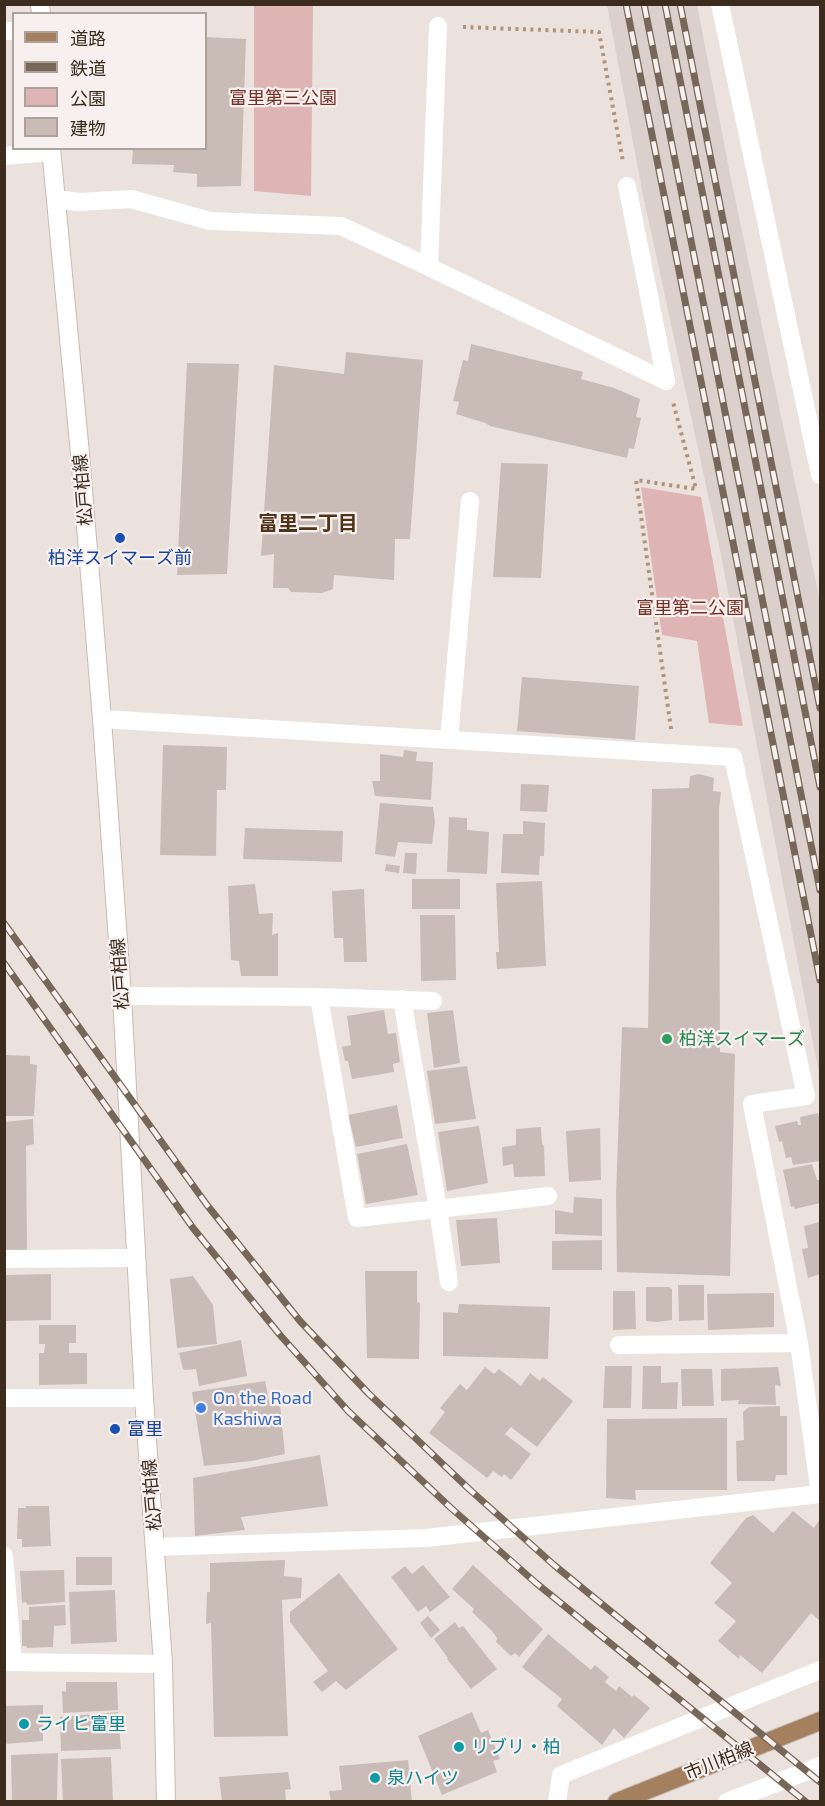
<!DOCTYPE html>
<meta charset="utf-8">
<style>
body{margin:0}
#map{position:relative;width:825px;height:1806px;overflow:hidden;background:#ebe2de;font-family:"Exo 2","Noto Sans JP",sans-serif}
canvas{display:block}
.frame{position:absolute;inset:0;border:6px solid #3b2c1e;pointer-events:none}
.legend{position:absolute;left:12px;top:12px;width:195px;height:138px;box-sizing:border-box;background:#f7f0ee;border:2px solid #aca29b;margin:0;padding:8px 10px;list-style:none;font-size:18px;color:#3b2c1e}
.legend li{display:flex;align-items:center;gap:12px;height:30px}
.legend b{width:30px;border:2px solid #aca29b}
</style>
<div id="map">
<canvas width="825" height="1806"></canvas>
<div class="frame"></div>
<ul class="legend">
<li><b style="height:8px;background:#a4805e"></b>道路</li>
<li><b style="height:8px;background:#776758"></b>鉄道</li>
<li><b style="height:16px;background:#deb5b4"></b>公園</li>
<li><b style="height:16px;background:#c9bcb7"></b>建物</li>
</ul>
</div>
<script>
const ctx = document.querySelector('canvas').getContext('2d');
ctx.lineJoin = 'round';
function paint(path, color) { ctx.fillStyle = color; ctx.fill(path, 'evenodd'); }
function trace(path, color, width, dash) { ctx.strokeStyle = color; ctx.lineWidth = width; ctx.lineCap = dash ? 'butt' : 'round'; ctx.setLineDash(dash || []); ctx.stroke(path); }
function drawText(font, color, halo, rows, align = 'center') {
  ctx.font = font + ' "Exo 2","Noto Sans JP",sans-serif'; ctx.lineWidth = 4.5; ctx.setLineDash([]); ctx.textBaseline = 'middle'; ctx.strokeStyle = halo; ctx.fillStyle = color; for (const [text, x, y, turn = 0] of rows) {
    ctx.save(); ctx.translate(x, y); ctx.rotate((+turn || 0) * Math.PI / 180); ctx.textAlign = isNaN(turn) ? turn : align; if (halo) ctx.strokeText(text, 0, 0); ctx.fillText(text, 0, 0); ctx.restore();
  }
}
paint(new Path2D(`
 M607,5H697L731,179L820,601V1080L720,550L643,195Z`), '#dbd0cc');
paint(new Path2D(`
 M254,5H313L311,196L254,191Z
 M641,487L701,497L743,726L709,723L697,641L662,635Z`), '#deb5b4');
paint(new Path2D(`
 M206,37L246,39L241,186L197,187V174L173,172L174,165L132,164L133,148H206Z
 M471,344L583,372L581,379L614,388L640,399L636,417L641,418L634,449L629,448L627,458L490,426L485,423L456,414L459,402L453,401L463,360L468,361Z
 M346,352L423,360L410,539H395L394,580L334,575L333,589L322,593L291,592L288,588H273L274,554L261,556L274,365L344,374Z
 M187,363L239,364L227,574L177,575Z
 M501,463L548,464L541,578L493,577Z
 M522,677L639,686L635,740L517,731Z
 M163,745L227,747L226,790H217L216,856L160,855Z
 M404,750L417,752L416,761L433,762L431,800L375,796L372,781H380V754L403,757Z
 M699,774L714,778L713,791L721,792L719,809L720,1052L735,1054L730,1276L617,1272L616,1195L622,1027L648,1028L652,789L689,788L690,776Z
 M521,784L549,785L547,812L520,811Z
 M380,803L433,807L435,822L432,844L398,842L395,857L375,854Z
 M449,817L467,818V830L489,832L487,874L447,872Z
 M523,821L545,823L544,856H540L539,875L501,873L503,834H523Z
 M245,828L343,831L342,862L243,859Z
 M405,853H417L416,874L403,873Z
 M386,864L400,866L399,873L385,871Z
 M412,879H460V909H412Z
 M542,881L546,966L497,969L496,952H499L496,883Z
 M255,884L259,914L273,913L272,935L278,933V976H241L239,961L231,960L228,886Z
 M364,889L367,962H344L343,938H334L332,891Z
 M420,915H455L456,980L421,981Z
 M384,1010L388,1034L396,1033L400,1062L393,1064L394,1072L352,1079L348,1061H345L342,1047L351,1045L347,1016Z
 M453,1010L460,1063L434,1068L427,1013Z
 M4,1055L30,1056V1064L37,1065L34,1116H4Z
 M467,1066L476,1119L435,1124L427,1071Z
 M397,1105L403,1138L356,1147L348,1115Z
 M818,1113L820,1122V1161L793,1165L791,1157L786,1158L782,1141L779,1142L775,1126L797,1121L798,1125H801L800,1117Z
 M33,1119L34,1144L26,1146L27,1251L4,1252V1122Z
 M479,1126L488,1183L447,1191L438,1132Z
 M541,1127L542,1144L544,1146L545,1176L514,1177L513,1164L503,1166L502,1147L516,1145V1129Z
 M600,1128L601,1180L569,1182L566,1131Z
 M407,1144L418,1195L366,1204L357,1154Z
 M812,1164L817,1180H820V1203L795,1209L794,1206L791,1207L783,1170Z
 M574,1197L602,1199V1236L555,1234V1210L573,1213Z
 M497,1218L500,1263L461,1266L456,1220Z
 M820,1222V1274L808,1278L802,1249L808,1248L804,1226Z
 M602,1240V1270H552V1241Z
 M365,1271H417V1302L420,1303L419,1359L367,1358Z
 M51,1274V1320L4,1321V1280L6,1275Z
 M193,1276L213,1305L217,1344L177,1348L170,1279Z
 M678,1285H704V1320L679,1321Z
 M646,1287H669L672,1289V1320L657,1322L646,1321Z
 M613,1291H635L636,1329L613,1330Z
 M774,1293V1327L708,1330L707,1294Z
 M459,1304L550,1307L548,1359L443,1356V1312L458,1313Z
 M39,1325H76V1343H69V1353H87V1384L39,1385V1353H44L45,1344H39Z
 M241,1340L247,1376L199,1386L196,1369L185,1370L183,1369L179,1353Z
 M605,1366H632L631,1408H603Z
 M643,1366H661V1383L678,1382L677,1409H642Z
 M485,1367L494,1374L499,1369L521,1386L530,1373L540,1381L543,1377L573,1401L537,1447L511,1427L505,1434L531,1454L511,1480L504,1474L502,1477L493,1471L487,1478L429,1433L445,1412L440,1408L460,1384L467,1390Z
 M778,1367L781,1386L775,1385L776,1405L738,1404L739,1400L721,1401V1369Z
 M681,1369H712L714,1406H682Z
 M265,1381L270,1406L280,1405L285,1454L251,1461L204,1466L192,1392Z
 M780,1406V1416H787V1475H776L775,1481H737L736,1441L744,1440L743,1412L749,1407Z
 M727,1418V1490H635L636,1500L606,1498L607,1419Z
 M320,1455L328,1506L241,1517L245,1530L195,1536L193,1478Z
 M26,1506H49L51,1546L22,1547V1539H17L18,1508H26Z
 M793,1511L814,1528L820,1519V1621L811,1613L762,1673L740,1655L739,1659L718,1641L736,1621L714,1603L732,1583L710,1563L746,1518L753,1515L773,1533Z
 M76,1557H112V1585H76Z
 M285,1560L284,1576L302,1578L301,1598L282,1600L288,1736L214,1737L211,1623L206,1624L207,1592H210V1563Z
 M423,1565L450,1597L430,1612L426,1606L418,1612L391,1577L405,1566L412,1574Z
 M473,1565L543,1629L519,1657L515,1653L511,1656L496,1642L497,1638L492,1631L472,1612L474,1609L452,1589Z
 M64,1570L65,1602L27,1605L26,1602L22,1603L20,1571Z
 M339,1573L398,1649L346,1690L336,1681L322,1692L313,1682L328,1671L290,1622V1612Z
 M115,1590L117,1642L71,1644L69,1592Z
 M65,1605L66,1625L54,1626L53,1647L27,1648L26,1646H22V1620H29V1607Z
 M428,1616L440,1630L431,1638L420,1623Z
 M455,1622L459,1628L463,1626L497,1669L471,1689L447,1659L448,1658L434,1639Z
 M548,1634L591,1670L595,1665L609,1677L605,1682L616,1691L619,1686L632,1697L634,1695L650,1708L624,1738L614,1728L602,1745L557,1706L562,1699L522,1667Z
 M66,1682H117L118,1710L63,1713L62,1691L66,1692Z
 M43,1705V1741L4,1744V1706Z
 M118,1712L121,1749L61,1751L60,1717Z
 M472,1712L481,1733L488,1730L500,1759L493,1761L497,1772L442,1795L418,1736Z
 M58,1753L57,1802H12L11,1755Z
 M111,1757L113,1802H63L61,1759Z
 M408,1760L412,1802H331L329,1791L342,1790L339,1766Z
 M288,1772L291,1789L285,1790L286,1802H222L219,1777Z`), '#c9bcb7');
const secondary = new Path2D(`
 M40,4L41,14
 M51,148L80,454L102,719L122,996L144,1398L163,1664L166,1802`);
const primary = new Path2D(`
 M617,1802L820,1721`);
trace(secondary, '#cbbab0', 20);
trace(primary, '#c4c0bc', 20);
trace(new Path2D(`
 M463,27L599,32L623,162
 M671,729L636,480L696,489L673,402`), '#b1927b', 4, [3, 4.5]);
trace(new Path2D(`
 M627,186L666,381
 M429,267L438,26
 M102,719L733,757L806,1096L752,1104L799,1343L619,1345
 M319,997L433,1001
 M402,999L438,1209L449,1282
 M438,1209L548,1196
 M4,1556L13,1662`), '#fff', 18);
trace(new Path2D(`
 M720,4L820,475
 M4,31H14
 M4,156L51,152
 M56,199L79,202L131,199L210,221L341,226L429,267L666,381
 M449,740L470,501
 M122,996L319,997L357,1218L438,1209
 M4,1259L135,1258
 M799,1343L820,1494
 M4,1398H144
 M156,1547L426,1538L820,1494
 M4,1662L163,1664
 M557,1802L561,1775L820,1670
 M727,1802L820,1766`), '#fff', 18);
trace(secondary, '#fff', 18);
trace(primary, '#a4805e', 18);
const rail = new Path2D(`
 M626,4L820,980
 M644,4L820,890
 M665,4L820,787
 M680,4L820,708
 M4,923L207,1205L300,1321L368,1393L469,1489L554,1565L820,1782
 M4,963L193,1228L280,1335L348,1411L451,1508L536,1583L806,1802`);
trace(rail, '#776758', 7);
trace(rail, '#f7f0ee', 4.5, [14]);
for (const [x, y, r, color] of [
 [120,538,6,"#1a4fb4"],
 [667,1039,6,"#2e9e5b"],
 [201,1408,6,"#3f7fe0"],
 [115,1429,6,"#1a4fb4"],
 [24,1724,6,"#0f9aa8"],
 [459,1747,6,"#0f9aa8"],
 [375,1778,6,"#0f9aa8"]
]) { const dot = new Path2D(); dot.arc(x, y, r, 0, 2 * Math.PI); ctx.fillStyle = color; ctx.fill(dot); trace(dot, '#f7f0ee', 2); }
drawText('18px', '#753025', '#f7f0ee', [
 ["富里第三公園",283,98],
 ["富里第二公園",690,608]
]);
drawText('18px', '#3b2c1e', '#f7f0ee', [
 ["松戸柏線",83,490,-95],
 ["松戸柏線",120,974,-94],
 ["松戸柏線",152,1495,-95],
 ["市川柏線",719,1761,-22]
]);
drawText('18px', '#164399', '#f7f0ee', [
 ["柏洋スイマーズ前",120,558],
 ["富里",127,1429,"left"]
]);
drawText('18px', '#27864d', '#f7f0ee', [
 ["柏洋スイマーズ",679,1039]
], 'left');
drawText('18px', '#366cbe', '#f7f0ee', [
 ["On the Road",213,1398],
 ["Kashiwa",213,1419]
], 'left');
drawText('18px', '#0d838f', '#f7f0ee', [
 ["ライヒ富里",36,1724],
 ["リブリ・柏",471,1747],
 ["泉ハイツ",387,1778]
], 'left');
drawText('bold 20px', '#4f3419', '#f7f0ee', [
 ["富里二丁目",308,523]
]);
</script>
